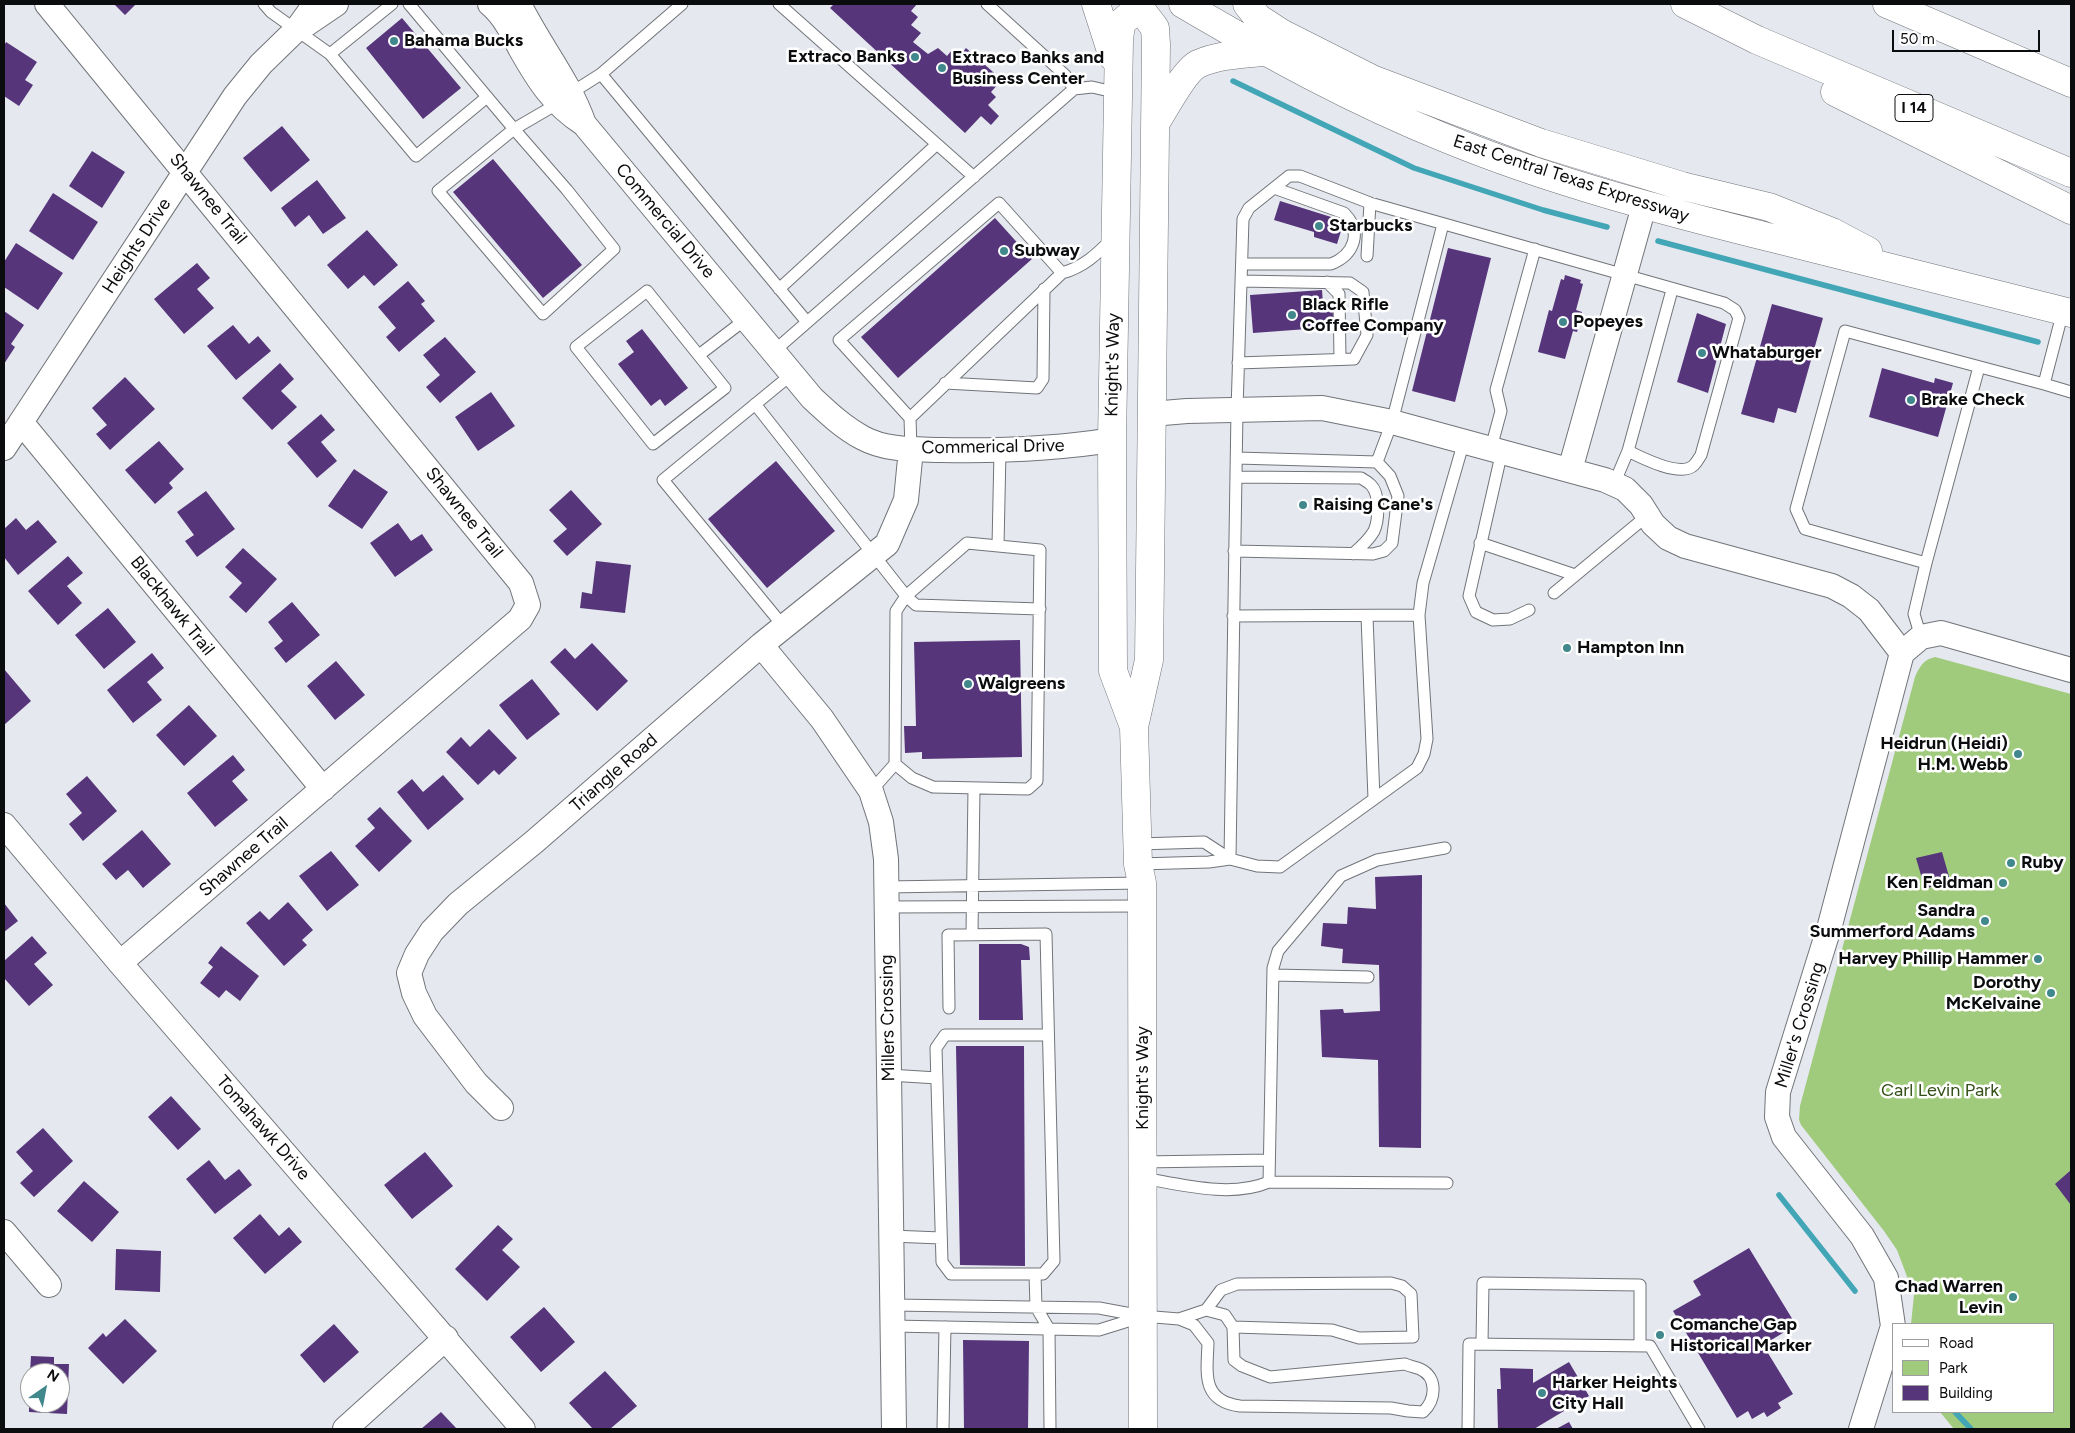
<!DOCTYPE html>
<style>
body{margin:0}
#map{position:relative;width:2075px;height:1433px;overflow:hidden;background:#e5e8ee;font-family:Figtree,sans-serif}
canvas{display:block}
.frame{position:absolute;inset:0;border:5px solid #0b0c0e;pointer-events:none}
.legend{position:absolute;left:1892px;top:1323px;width:162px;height:90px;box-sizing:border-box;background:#fff;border:1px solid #9d9e9f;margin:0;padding:6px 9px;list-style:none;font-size:15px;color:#0b0c0e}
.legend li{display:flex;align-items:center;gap:10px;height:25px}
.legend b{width:25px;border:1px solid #9d9e9f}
.north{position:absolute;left:20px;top:1363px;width:50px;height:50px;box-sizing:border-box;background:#fff;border:1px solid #9d9e9f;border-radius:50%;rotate:33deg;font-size:14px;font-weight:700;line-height:20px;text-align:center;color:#0b0c0e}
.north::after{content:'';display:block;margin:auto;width:18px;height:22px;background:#40888c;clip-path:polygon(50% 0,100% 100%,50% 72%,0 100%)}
.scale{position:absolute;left:1892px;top:30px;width:148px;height:22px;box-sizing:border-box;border:2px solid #0b0c0e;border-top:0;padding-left:6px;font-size:15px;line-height:18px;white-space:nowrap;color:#0b0c0e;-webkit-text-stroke:4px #fff;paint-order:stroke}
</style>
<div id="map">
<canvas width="2075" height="1433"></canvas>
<div class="frame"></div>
<ul class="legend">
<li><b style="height:6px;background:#fff"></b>Road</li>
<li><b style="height:14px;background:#a0ca7c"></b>Park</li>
<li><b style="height:14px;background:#56357b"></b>Building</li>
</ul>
<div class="north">N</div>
<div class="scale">50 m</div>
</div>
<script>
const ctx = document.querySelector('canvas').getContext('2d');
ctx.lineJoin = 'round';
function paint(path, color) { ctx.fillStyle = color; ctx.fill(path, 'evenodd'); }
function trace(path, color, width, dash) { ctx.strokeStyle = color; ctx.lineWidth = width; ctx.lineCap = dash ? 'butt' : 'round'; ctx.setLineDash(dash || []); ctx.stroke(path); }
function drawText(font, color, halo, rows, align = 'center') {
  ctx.font = font + ' Figtree,sans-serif'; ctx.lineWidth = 5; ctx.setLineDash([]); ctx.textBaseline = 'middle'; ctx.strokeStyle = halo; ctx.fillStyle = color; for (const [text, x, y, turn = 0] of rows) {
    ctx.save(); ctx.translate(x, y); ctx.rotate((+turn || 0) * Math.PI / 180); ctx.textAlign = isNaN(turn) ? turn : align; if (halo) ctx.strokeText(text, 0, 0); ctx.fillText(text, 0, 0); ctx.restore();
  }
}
paint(new Path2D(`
 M1935,657L2071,694V1429H1954L1940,1412H2054V1324H1911L1914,1295L1897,1250L1884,1231L1801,1125L1799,1120L1800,1106L1915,677C1920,666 1923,660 1935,657Z`), '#a0ca7c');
trace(new Path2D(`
 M1233,81L1414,168L1543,210L1607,227
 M1658,241L2038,342
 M1779,1195L1855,1291
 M1955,1412L1971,1429`), '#42a6b6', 5.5);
paint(new Path2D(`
 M114,4H136L125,15Z
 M834,4H917L911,11L918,17L911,25L921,33L913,42L928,54L938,48L947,56L952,50L959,57L966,48L1002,80L991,92L996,97L988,105L999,116L991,125L981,116L965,133L830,8Z
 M402,18L461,88L423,119L366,48Z
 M6,42L37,62L25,80L33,85L19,106L4,96V46Z
 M282,126L310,160L271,192L243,158Z
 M92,151L125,172L102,208L69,186Z
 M493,159L582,265L543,298L453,192Z
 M317,180L346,218L323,234L309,215L295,227L281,208Z
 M53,193L98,222L73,260L29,231Z
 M1280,201L1344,221L1337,244L1314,237V232L1274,220Z
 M995,218L1032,259L898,378L861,337Z
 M367,230L398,265L374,286L364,275L348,289L327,265Z
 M16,243L63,273L38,310L4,287V262Z
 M1448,248L1491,258L1455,402L1412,391Z
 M197,263L210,278L197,289L214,308L184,334L154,299Z
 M1565,275L1581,280L1580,283L1583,284L1576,310L1582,312L1577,332L1573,331L1565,359L1538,352L1549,310L1552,311L1561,279L1564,280Z
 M408,281L425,301L421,304L435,321L399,352L386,337L396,328L378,307Z
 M1322,290L1323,304L1332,303L1334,327L1253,333L1250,295Z
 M1772,304L1823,318L1796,413L1778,408L1774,423L1741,414Z
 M4,311L24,325L11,344L15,347L4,364Z
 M1697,313L1726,324L1708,393L1677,382Z
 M233,325L249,344L258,336L271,351L236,380L207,346Z
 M642,329L688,388L665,406L660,399L651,406L618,364L634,352L626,341Z
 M445,337L476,372L440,403L426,387L440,375L423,355Z
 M280,363L294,379L281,391L297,407L272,430L242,398Z
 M1882,368L1934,383L1935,378L1953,383L1938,437L1869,417Z
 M125,377L155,409L110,450L96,434L107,425L92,408Z
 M491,392L515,426L478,451L455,417Z
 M321,414L335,430L321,442L337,461L317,478L287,443Z
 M159,441L184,469L169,483L173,488L155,504L125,470Z
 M776,461L835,531L767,588L708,519Z
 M354,469L388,492L362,529L328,506Z
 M571,490L602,524L567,556L553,541L567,529L549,510Z
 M206,491L235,529L197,557L185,541L194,535L177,512Z
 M16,518L26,530L38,520L57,542L18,575L4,557V529Z
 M398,523L411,541L422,534L433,550L395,577L370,543Z
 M243,548L277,579L246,613L229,597L242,583L225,567Z
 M68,556L83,573L67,586L82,603L58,625L28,591Z
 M596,561L631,565L625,613L580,608L582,592L592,594Z
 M292,602L320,635L286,663L274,648L283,641L268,622Z
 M108,608L136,642L104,669L75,635Z
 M1020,640L1022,757L922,759V752L905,753L904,726H916L914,642Z
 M592,643L628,681L597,711L550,662L565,648L575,659Z
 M152,653L164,668L147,682L162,700L133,723L107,690Z
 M336,661L365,695L335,720L307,686Z
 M4,669L31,701L4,725Z
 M532,679L560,714L527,740L499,705Z
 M189,705L217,736L184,766L156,735Z
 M489,729L517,758L499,775L494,770L478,785L446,752L461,737L470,747Z
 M233,755L245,770L232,781L248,800L215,827L187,793Z
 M443,775L464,799L428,830L397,792L412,779L423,792Z
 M87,776L117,811L83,841L69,824L82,813L66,794Z
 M380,807L412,841L379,872L355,846L375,828L367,819Z
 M142,830L171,864L143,888L128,870L116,880L102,864Z
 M331,851L359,885L327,911L299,876Z
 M1942,852L1950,880L1925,889L1916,858Z
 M1422,875L1421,1148L1379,1147L1378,1060L1322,1057L1320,1010L1343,1009L1344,1013L1380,1011L1379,965L1342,963L1343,949L1321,946L1323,923L1347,924L1348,907L1376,909L1375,877Z
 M288,902L313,930L302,940L307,945L284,966L246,923L260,911L269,920Z
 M4,903L18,921L4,932Z
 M32,936L47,953L34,964L53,985L29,1006L4,978V961Z
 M979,944H1021L1029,947L1030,960H1021L1023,1020H979Z
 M221,946L259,976L240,1001L226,990L219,998L200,983L213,967L208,963Z
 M956,1046H1024L1025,1266L960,1265Z
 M171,1096L201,1129L178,1150L148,1117Z
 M43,1128L73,1161L34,1197L20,1183L33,1171L16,1152Z
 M425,1152L453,1186L412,1219L384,1185Z
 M209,1160L225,1180L239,1169L252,1185L215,1214L186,1179Z
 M2071,1170V1205L2055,1184Z
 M84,1181L119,1212L92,1242L57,1211Z
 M260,1214L279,1236L289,1227L302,1242L265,1274L233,1238Z
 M498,1225L513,1239L502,1250L520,1267L487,1301L455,1269Z
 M1749,1248L1796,1325L1763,1345L1793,1394L1778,1403L1781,1408L1767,1417L1764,1412L1752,1419L1748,1411L1737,1418L1673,1311L1701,1295L1693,1281Z
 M116,1249L161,1251L160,1292L115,1290Z
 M544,1307L575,1342L541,1372L510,1337Z
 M125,1319L157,1351L123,1384L88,1348L103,1333L106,1337Z
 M334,1324L359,1352L324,1383L300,1355Z
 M963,1340L1029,1341L1028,1429H964Z
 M31,1356L54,1357V1364H69L67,1414L29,1412V1403H60V1373H30Z
 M1569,1362L1589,1396L1534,1429H1498L1497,1389H1501L1500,1368L1533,1369V1383Z
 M605,1371L637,1406L610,1429H593L569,1403Z
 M441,1412L457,1429H421Z
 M1569,1422L1573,1429H1556Z`), '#56357b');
const service = new Path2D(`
 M264,4L271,12L330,54L416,156L487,97
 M409,4L514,129L557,104
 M779,4L974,177
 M987,4L1065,75L1074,89
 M330,54L392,4
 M601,74L807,322
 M571,93L601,74L682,4
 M514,129L567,190L614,249L543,314L438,191Z
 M1367,256L1370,203
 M1242,264H1331C1354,255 1363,232 1344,213L1274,188
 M1062,273L999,203L839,340L910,418L1062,273C1084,267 1097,254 1113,238
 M1327,282L1339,294L1340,359
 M779,289L936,145
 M647,291L725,388L653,444L576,347Z
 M773,352L1074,89L1092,87L1118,93
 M699,355L746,319
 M1238,363L1354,359L1367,335L1363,292L1350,283L1241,281
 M945,383L1037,388L1043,379L1044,289
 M2044,384L2071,392
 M755,404L906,596L916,605L1040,609
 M910,418L911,449
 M1464,441L1423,583L1419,615L1427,739L1424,754L1417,768L1280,867L1257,866L1230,859L1237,410L1243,219L1249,208L1289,176H1300L1370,203L1724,303L1735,310L1739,318L1701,455C1699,458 1697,462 1694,465C1681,478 1642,458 1628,451
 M1491,448L1501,411L1496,390L1535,249
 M1502,451L1469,596L1476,612L1493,620L1510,619L1529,610
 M1237,458L1377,462
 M1236,477L1361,478C1364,480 1368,482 1371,485C1380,494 1379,520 1374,531C1369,540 1361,547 1353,554
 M1614,484L1628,451L1672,290
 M967,543L1040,550L1037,781L1028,789L933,787L912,778L895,764L896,611L906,596Z
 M1480,543L1575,575
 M998,546L1000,451
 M1234,551L1373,554L1384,551L1392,543L1398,496L1390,476L1377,462L1392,422L1443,224
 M1926,563L1805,529L1796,509L1845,331L2044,384L2063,311
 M1554,593L1648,515
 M1233,616L1419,615
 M1367,616L1374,799
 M784,627L663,480L792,374
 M1921,637L1914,614L1926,563L1979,367
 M871,791L895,764
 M1138,864L1209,862L1230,859L1204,842L1138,844
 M886,887L1142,883
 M886,907L1142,906
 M972,934L974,788
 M1273,975L1368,977
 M949,1008L948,935L1046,934L1054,1261L1043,1274H951L942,1262L936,1048L945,1035H1048
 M889,1075L937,1078
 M1143,1162L1269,1160
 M1143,1178C1183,1185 1231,1198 1269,1182L1447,1183
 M1269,1182L1273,968L1278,951L1341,876L1377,860L1445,848
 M891,1236L941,1238
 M1035,1274L1036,1307L1049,1329L1050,1429
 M892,1305L1099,1308L1142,1316L1179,1319L1206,1310L1225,1315L1233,1327L1234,1360L1242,1366L1270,1377L1405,1364C1409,1366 1415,1367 1420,1369C1438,1377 1436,1400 1423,1412L1408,1411L1391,1408L1240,1406C1201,1401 1207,1373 1208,1343L1194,1325L1179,1319
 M1206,1310L1221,1290L1237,1284L1391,1283L1402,1286L1411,1294L1413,1337L1359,1338L1332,1330L1233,1327
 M892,1326L1099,1330L1141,1317
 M1482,1344L1483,1283L1640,1285V1346
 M943,1429L945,1327
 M1468,1429L1469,1344L1650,1346L1699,1429`);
const minor = new Path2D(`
 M47,4L521,583L528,605L520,619L120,963
 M490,4C504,16 512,32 520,48C538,80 553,104 584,124L812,398C828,413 844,428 863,438C887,451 916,449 942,450C999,451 1056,449 1112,440
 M519,4C539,45 569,81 584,124
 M305,25L336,4
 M1151,414L1187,411L1322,408L1392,422L1605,480L1625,489L1641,505L1653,524L1668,538L1685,546L1832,586L1851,596L1869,610L1902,653
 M21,422L323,789
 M4,448L235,96L261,64L297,29L315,4
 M1570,470L1644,206
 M761,645L822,719L871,791L881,822L886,859L894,1429
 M4,825L120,963L523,1429
 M501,1108L476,1083L425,1016L414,993L409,973L417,954L432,931L458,904L534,842L761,645L887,544L906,500L911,449
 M4,1232L49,1285
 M345,1429L446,1338
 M1861,1429L1893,1326L1886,1278L1862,1236L1784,1137L1777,1117L1778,1092L1830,925L1902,653L1921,637L1941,633L2071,670`);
const secondary = new Path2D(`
 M1096,4L1113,57
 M1139,4V7L1155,28L1156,44L1149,660L1134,727L1138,864L1142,883V906L1143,1429
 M1183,4C1268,54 1353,101 1445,138C1552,182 1664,211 1776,239C1875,263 1973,288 2071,313
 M1247,4L1258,18L1281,33L1372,79L1541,143L1682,186L1769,207L1832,232L1868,251
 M1155,124C1163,111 1185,70 1198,64C1218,55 1242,54 1263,52
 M1134,727L1113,671L1112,440L1119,40L1121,23L1139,7`);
const motorway = new Path2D(`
 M1685,4L1757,40L2071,173
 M1887,4L2071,83
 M1835,92L2071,210`);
trace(service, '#717479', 13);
trace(minor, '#717479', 26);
trace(secondary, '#717479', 29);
trace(motorway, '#717479', 29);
trace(service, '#fff', 11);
trace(minor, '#fff', 24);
trace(secondary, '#fff', 28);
trace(motorway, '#fff', 28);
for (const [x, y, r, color] of [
 [394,41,5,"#40888c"],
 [915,57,5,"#40888c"],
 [942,68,5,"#40888c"],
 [1319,226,5,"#40888c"],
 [1004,251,5,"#40888c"],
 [1292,315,5,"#40888c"],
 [1563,322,5,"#40888c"],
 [1702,353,5,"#40888c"],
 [1911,400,5,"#40888c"],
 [1303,505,5,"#40888c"],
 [1567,648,5,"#40888c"],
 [968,684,5,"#40888c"],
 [2018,754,5,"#40888c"],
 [2011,863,5,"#40888c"],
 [2003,883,5,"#40888c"],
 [1985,921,5,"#40888c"],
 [2038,959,5,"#40888c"],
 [2051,993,5,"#40888c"],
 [2013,1297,5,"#40888c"],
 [1660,1335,5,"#40888c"],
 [1542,1393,5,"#40888c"]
]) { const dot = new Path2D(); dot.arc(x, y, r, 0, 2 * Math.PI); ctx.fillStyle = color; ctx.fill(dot); trace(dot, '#fff', 2); }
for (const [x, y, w] of [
 [1914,108,38]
]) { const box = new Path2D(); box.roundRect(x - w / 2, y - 13.5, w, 27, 4); ctx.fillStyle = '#fff'; ctx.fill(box); trace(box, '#0b0c0e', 1); }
drawText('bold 16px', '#0b0c0e', null, [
 ["I 14",1914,108]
]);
drawText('bold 18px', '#0b0c0e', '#fff', [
 ["Bahama Bucks",404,41],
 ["Extraco Banks",905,57,"right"],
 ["Extraco Banks and",952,58],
 ["Business Center",952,79],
 ["Starbucks",1329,226],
 ["Subway",1014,251],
 ["Black Rifle",1302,305],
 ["Coffee Company",1302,326],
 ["Popeyes",1573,322],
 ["Whataburger",1712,353],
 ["Brake Check",1921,400],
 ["Raising Cane's",1313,505],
 ["Hampton Inn",1577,648],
 ["Walgreens",978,684],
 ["Heidrun (Heidi)",2008,744,"right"],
 ["H.M. Webb",2008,765,"right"],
 ["Ruby",2021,863],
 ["Ken Feldman",1993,883,"right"],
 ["Sandra",1975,911,"right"],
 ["Summerford Adams",1975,932,"right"],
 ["Harvey Phillip Hammer",2028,959,"right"],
 ["Dorothy",2041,983,"right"],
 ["McKelvaine",2041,1004,"right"],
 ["Chad Warren",2003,1287,"right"],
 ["Levin",2003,1308,"right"],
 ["Comanche Gap",1670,1325],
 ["Historical Marker",1670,1346],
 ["Harker Heights",1552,1383],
 ["City Hall",1552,1404]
], 'left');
drawText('18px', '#0b0c0e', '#fff', [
 ["East Central Texas Expressway",1571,179,18],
 ["Shawnee Trail",208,199,51],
 ["Commercial Drive",665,221,50],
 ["Heights Drive",137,246,-57],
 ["Knight's Way",1113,365,-89],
 ["Commerical Drive",993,447,-1],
 ["Shawnee Trail",464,513,51],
 ["Blackhawk Trail",172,606,51],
 ["Triangle Road",614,773,-41],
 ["Shawnee Trail",244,857,-41],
 ["Millers Crossing",888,1018,-91],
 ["Miller's Crossing",1800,1025,-73],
 ["Knight's Way",1143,1078,-90],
 ["Tomahawk Drive",263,1128,49]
]);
drawText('18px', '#344f17', '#fff', [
 ["Carl Levin Park",1940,1091]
]);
</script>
